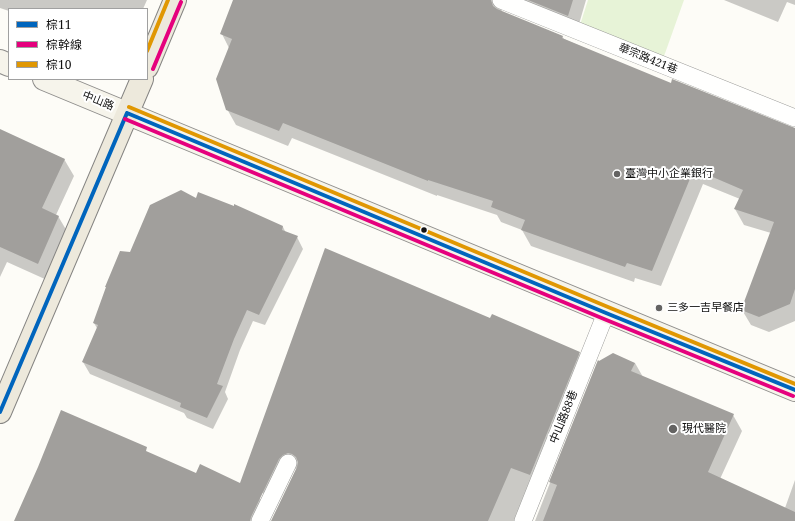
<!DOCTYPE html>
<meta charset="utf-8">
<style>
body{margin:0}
#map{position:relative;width:795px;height:521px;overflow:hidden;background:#fdfcf7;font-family:"Noto Serif","Noto Sans TC",serif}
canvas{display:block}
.legend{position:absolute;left:8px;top:8px;width:140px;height:72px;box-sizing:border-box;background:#fff;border:1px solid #a0a0a0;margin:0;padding:5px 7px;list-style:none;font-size:12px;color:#111}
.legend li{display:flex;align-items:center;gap:8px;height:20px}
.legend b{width:20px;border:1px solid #a0a0a0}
</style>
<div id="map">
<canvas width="795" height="521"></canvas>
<ul class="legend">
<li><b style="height:5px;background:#0065bd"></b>棕11</li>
<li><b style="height:5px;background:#e5007d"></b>棕幹線</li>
<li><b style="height:5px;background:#e09702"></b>棕10</li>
</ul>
</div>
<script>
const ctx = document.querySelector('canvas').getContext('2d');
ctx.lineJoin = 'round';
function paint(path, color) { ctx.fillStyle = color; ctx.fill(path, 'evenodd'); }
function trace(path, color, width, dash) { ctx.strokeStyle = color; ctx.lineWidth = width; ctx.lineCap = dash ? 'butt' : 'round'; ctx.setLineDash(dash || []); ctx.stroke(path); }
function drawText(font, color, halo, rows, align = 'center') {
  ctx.font = font + ' "Noto Serif","Noto Sans TC",serif'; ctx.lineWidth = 4; ctx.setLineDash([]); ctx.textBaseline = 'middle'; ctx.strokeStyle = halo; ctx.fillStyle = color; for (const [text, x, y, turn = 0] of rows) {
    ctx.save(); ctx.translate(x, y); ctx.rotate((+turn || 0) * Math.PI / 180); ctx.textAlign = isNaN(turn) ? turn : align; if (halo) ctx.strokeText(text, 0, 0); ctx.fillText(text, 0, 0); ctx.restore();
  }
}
paint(new Path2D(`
 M588,0H684L663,59L580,25Z`), '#e7f3d7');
paint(new Path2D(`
 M0,0H147L143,9H9V11L0,8Z
 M234,0H586L577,31L503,8L501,12L562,36L564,39L671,85L795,129V321L769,332L751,325L742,310L771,233L744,225L735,209L740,199L703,184L661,286L635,278L634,282L531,246L522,230L501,222L497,215L437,195V196L292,138L288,146L236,125L227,109L229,48L222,34Z
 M724,0H795V5L787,2L778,22Z
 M0,130L64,159L74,176L56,215L58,216L68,233L47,280L7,262L0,277Z
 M196,199L283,227L286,233L297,237L303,249L265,325L253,321L240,350L225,392L228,399L213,429L187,418L184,413L90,374L83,362L98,330L94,323L131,253Z
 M490,320L579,353L588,368L527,521H334L298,468L291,470L276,498L255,490L264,506L256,521H15L143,446L147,453L196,475L254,491L245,474Z
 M598,361L635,363L643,377L733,415L742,431L720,479L785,508L795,480V521H535Z`), '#0003');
paint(new Path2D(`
 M233,0H491L493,6L497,9L563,36L562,38L671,83L672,79L795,128V289L790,304L759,317L741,310L774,222L734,209L743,190L694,169L652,271L627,263L625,267L521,230L525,220L491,207L493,201L428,180V181L283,123L279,131L226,110L216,79L232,39L220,34Z
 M528,0H573L568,16Z
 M0,129L65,159L42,208L59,216L38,264L0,247Z
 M181,190L196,198L198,192L234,206V204L283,226L282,230L298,236L259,315L247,310L234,339L217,384L223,386L207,418L180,407L181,403L82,362L98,325L93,323L106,287H105L120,251L130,252L150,205Z
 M325,248L490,318L492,314L580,352L530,475L511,468L488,521H271L297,467L298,462L296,457L292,454L288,453L283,455L279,459L251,517L250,521H14L38,467L61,410L147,447L146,451L196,473L200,464L240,483Z
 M613,353L635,363L631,371L734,414L708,472L795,512V521H543L557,485L549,482L598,360L599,361Z`), '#a19f9c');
const service = new Path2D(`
 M501,0L795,118
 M260,521L288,463
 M523,521L606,313`);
const secondary = new Path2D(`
 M0,61L9,65
 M44,79L795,390`);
const primary = new Path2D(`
 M147,67L175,0
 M0,412L142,79`);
trace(service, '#979795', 18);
trace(secondary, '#8e8d8b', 24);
trace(primary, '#858482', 24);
trace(service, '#fffffe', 17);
trace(secondary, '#f6f4eb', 22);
trace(primary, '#ede9dc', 22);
trace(new Path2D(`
 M127,113L606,313L795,390
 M0,412L127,113`), '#0065bd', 4);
trace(new Path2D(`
 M153,69L181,2
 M125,119L604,319L793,396`), '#e5007d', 4);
trace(new Path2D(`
 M147,51L168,0
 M129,107L608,307L795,384`), '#e09702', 4);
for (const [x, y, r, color] of [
 [617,174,4,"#646362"],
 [424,230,3.5,"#111"],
 [659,308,4,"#646362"],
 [673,429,5,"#646362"]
]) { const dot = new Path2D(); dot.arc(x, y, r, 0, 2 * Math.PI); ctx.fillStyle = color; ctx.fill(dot); trace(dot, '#fff', 1.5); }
drawText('11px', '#111', '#fff', [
 ["華宗路421巷",648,59,22],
 ["中山路",98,101,22],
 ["中山路88巷",564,417,-68]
]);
drawText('11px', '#111', '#fff', [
 ["臺灣中小企業銀行",625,174],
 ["三多一吉早餐店",667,308],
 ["現代醫院",682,429]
], 'left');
</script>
